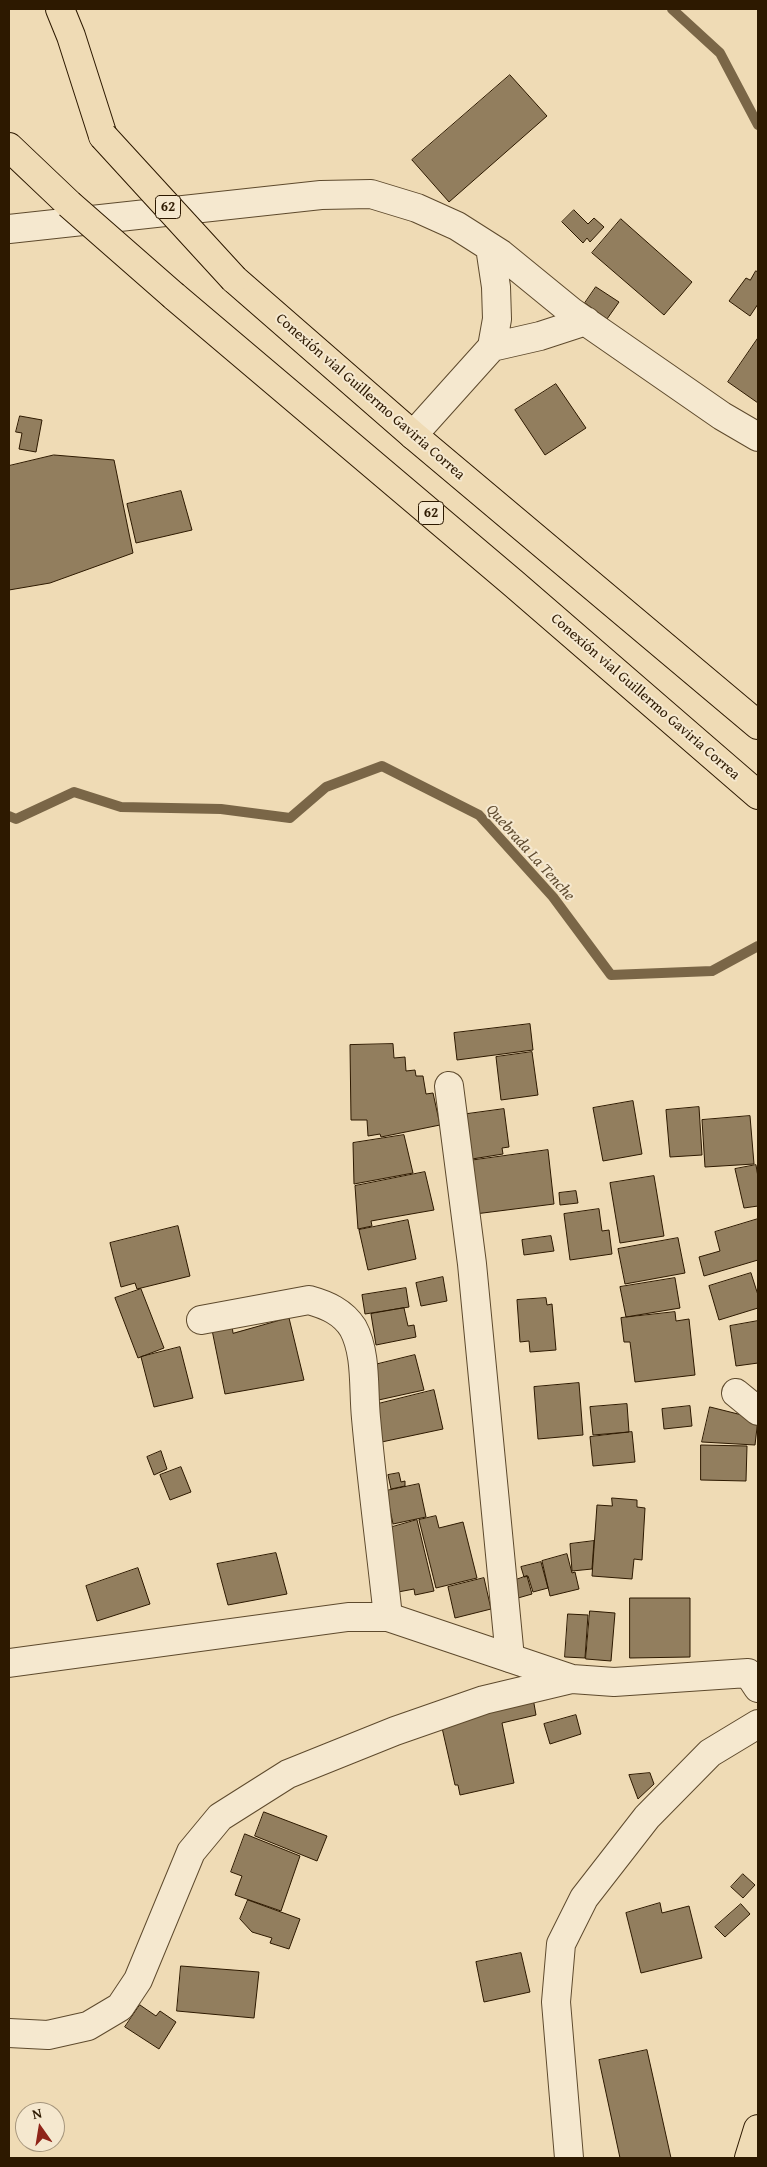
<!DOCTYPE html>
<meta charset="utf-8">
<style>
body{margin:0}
#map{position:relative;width:767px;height:2167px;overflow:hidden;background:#efdbb5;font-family:"Gentium Book Plus",serif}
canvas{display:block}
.frame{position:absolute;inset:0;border:10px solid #2d1900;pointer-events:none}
.north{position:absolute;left:15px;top:2102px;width:50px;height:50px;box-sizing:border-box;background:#f5e8cf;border:1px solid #a5957c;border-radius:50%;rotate:347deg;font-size:14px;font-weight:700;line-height:20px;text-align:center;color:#2d1900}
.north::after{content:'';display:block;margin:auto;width:18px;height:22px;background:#8f2418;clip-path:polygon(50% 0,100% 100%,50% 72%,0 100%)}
</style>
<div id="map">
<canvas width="767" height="2167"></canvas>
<div class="frame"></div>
<div class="north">N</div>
</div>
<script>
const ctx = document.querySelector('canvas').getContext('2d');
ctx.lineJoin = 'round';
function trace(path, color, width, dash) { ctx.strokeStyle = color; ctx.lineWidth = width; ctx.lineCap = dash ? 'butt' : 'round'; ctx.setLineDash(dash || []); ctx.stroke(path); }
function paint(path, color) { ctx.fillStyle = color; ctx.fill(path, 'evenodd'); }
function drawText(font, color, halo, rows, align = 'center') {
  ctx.font = font + ' "Gentium Book Plus",serif'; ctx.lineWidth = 4; ctx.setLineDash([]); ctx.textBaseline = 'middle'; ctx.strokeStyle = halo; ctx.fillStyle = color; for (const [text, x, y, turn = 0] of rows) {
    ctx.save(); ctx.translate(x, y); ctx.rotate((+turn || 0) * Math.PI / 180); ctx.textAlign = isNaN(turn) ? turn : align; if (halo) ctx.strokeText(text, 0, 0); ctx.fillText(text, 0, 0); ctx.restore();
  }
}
trace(new Path2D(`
 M672,9L720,53L758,125
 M9,816L16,819L74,792L121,807L221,809L290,818L326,787L382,766L479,815L553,897L611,975L712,971L758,946`), '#7a6647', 10);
const building = new Path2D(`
 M510,75L547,116L449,202L412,160Z
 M574,210L588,224L594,218L604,227L590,242L587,238L583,243L562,222Z
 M621,219L692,282L664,315L592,253Z
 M756,271L758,272V304L750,316L729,301L746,278L750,280Z
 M596,287L619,302L607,319L585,303Z
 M758,338V403L728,382Z
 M556,384L586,428L545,455L515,410Z
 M20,416L42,420L36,452L19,449L22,433L16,432Z
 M54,455L114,460L133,553L50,583L9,590V466Z
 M181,491L192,530L136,543L127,504Z
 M530,1024L533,1050L457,1060L454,1033Z
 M393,1044L394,1058L405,1057L406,1071L415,1070L416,1076H423L426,1094L433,1093L440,1125L381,1137L380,1134L368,1136L367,1120H351L350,1045Z
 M532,1052L538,1095L501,1100L496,1057Z
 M633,1101L642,1154L603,1161L593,1108Z
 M699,1107L702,1155L670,1157L666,1110Z
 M504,1109L509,1147L502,1148L503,1154L466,1160L460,1115Z
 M750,1116L754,1164L705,1167L702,1120Z
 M404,1135L413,1173L354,1184L353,1143Z
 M548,1150L554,1204L475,1214L468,1161Z
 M756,1165L758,1177V1206L744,1208L735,1169Z
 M425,1172L434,1210L371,1221L372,1226L358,1229L355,1186Z
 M654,1176L664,1236L620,1243L610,1183Z
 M576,1191L578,1203L560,1205L559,1193Z
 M599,1209L602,1231L609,1230L612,1254L570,1260L564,1214Z
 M758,1219V1260L704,1276L699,1257L720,1251L715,1232Z
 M408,1220L416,1259L368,1270L359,1230Z
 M178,1226L190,1276L137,1289L135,1283L121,1287L110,1243Z
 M551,1236L554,1251L524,1255L522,1240Z
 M678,1238L685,1273L625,1284L618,1249Z
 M751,1273L758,1295V1308L719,1320L709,1286Z
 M443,1277L447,1301L421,1306L416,1283Z
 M675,1278L680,1308L626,1317L620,1287Z
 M406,1288L409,1307L365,1314L362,1295Z
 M141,1289L164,1348L138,1358L115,1298Z
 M546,1298L547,1305L552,1304L556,1350L530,1352L529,1341L520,1342L517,1300Z
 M404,1308L408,1326L414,1325L416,1337L376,1345L371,1314Z
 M675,1312L676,1321L689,1319L695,1375L635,1382L630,1342H624L621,1318Z
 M289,1318L304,1380L225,1394L212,1330L232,1326L233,1333Z
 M758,1321V1363L736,1366L730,1326Z
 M180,1347L193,1398L154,1407L141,1357Z
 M415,1355L424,1390L374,1401L366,1367Z
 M579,1383L583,1435L538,1439L534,1387Z
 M434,1390L443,1429L377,1443L374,1405Z
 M627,1404L629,1432L593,1435L590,1407Z
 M690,1406L692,1426L664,1429L662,1409Z
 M710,1407L758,1419L755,1445L702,1442Z
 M632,1432L635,1462L593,1466L590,1437Z
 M701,1445L747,1446L746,1481L701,1480Z
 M161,1451L167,1469L154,1475L147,1457Z
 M181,1467L191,1492L170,1500L160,1475Z
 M399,1473L401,1482L405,1481V1486L391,1489L388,1475Z
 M419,1484L426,1517L393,1524L386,1491Z
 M612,1498L637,1500V1507L645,1508L642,1560L634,1559L632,1579L592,1576L597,1505L612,1506Z
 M436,1516L439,1528L463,1522L477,1578L436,1588L419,1520Z
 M417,1520L434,1591L415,1595L414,1589L398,1592L389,1528Z
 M594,1541L592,1569L572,1571L570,1544Z
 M276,1553L287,1594L228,1605L217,1564Z
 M567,1554L572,1573L575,1572L579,1589L550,1596L542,1561Z
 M541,1562L548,1588L533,1592L528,1576L524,1577L521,1567Z
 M138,1568L150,1604L97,1621L86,1586Z
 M527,1576L532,1594L518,1598L513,1581Z
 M484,1578L491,1609L455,1618L448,1587Z
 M630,1598H690V1657L630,1658Z
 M590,1611L615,1613L611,1661L586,1659Z
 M568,1614L588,1615L585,1658L565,1657Z
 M533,1698L536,1715L502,1723L514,1783L460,1795L458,1785H455L440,1719Z
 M576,1715L581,1734L550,1744L544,1724Z
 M650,1773L654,1784L638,1799L629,1775Z
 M264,1812L327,1836L317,1861L255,1836Z
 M245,1834L300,1856L281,1911L235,1895L242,1876L231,1872Z
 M743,1874L755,1885L743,1898L731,1887Z
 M248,1900L300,1919L289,1949L270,1943L272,1938L252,1932L240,1919Z
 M660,1903L662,1913L689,1906L702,1958L641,1973L626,1913Z
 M741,1904L750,1914L725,1937L715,1927Z
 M521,1953L530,1992L484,2002L476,1962Z
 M181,1966L259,1972L254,2018L177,2011Z
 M140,2005L156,2016L160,2011L176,2022L159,2049L125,2027Z
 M647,2050L671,2158H620L599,2060Z`);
paint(building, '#927e5e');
trace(building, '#2d1900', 1);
const minor = new Path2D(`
 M9,229L321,195L371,194L417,208L457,226L501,254L572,312L722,416L758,437
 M492,347L540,336L586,321
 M413,435L492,347L497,319L496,287L490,247
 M449,1086L472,1264L510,1658
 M201,1320L309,1300C327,1305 343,1312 353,1328C367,1354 363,1389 366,1418C372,1485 381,1551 388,1617
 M736,1393L758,1411`);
const tertiary = new Path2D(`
 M9,1663L348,1617H388L572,1679L614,1682L748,1673L758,1688
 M9,2033L48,2035L88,2026L120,2007L138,1980L191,1852L220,1817L288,1774L395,1731L484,1700L572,1679
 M569,2158L556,2002L561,1944L584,1898L647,1817L710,1753L758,1724`);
const trunk = new Path2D(`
 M60,9L71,36L103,136
 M9,147L69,204
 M234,279L413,435L758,725
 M174,296L513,583L758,795
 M749,2158L758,2129`);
trace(minor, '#5e4a2d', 30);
trace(tertiary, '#5e4a2d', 30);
trace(trunk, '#2d1900', 30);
trace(minor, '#f5e8cf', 28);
trace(tertiary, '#f5e8cf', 28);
trace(trunk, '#efdbb5', 28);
const trunkBridge = new Path2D(`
 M103,136L234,279
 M69,204L174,296`);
trace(trunkBridge, '#2d1900', 30, []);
trace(trunkBridge, '#efdbb5', 28);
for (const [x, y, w] of [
 [168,207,25],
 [431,513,25]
]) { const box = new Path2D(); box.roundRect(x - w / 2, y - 11.5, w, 23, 4); ctx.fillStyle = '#f5e8cf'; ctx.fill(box); trace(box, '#2d1900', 1); }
drawText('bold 14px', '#2d1900', null, [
 ["62",168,207],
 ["62",431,513]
]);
drawText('15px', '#2d1900', '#f5e8cf', [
 ["Conexión vial Guillermo Gaviria Correa",370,397,41],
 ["Conexión vial Guillermo Gaviria Correa",645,697,41]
]);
drawText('italic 16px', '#604c30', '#f5e8cf', [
 ["Quebrada La Tenche",530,853,48]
]);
</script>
